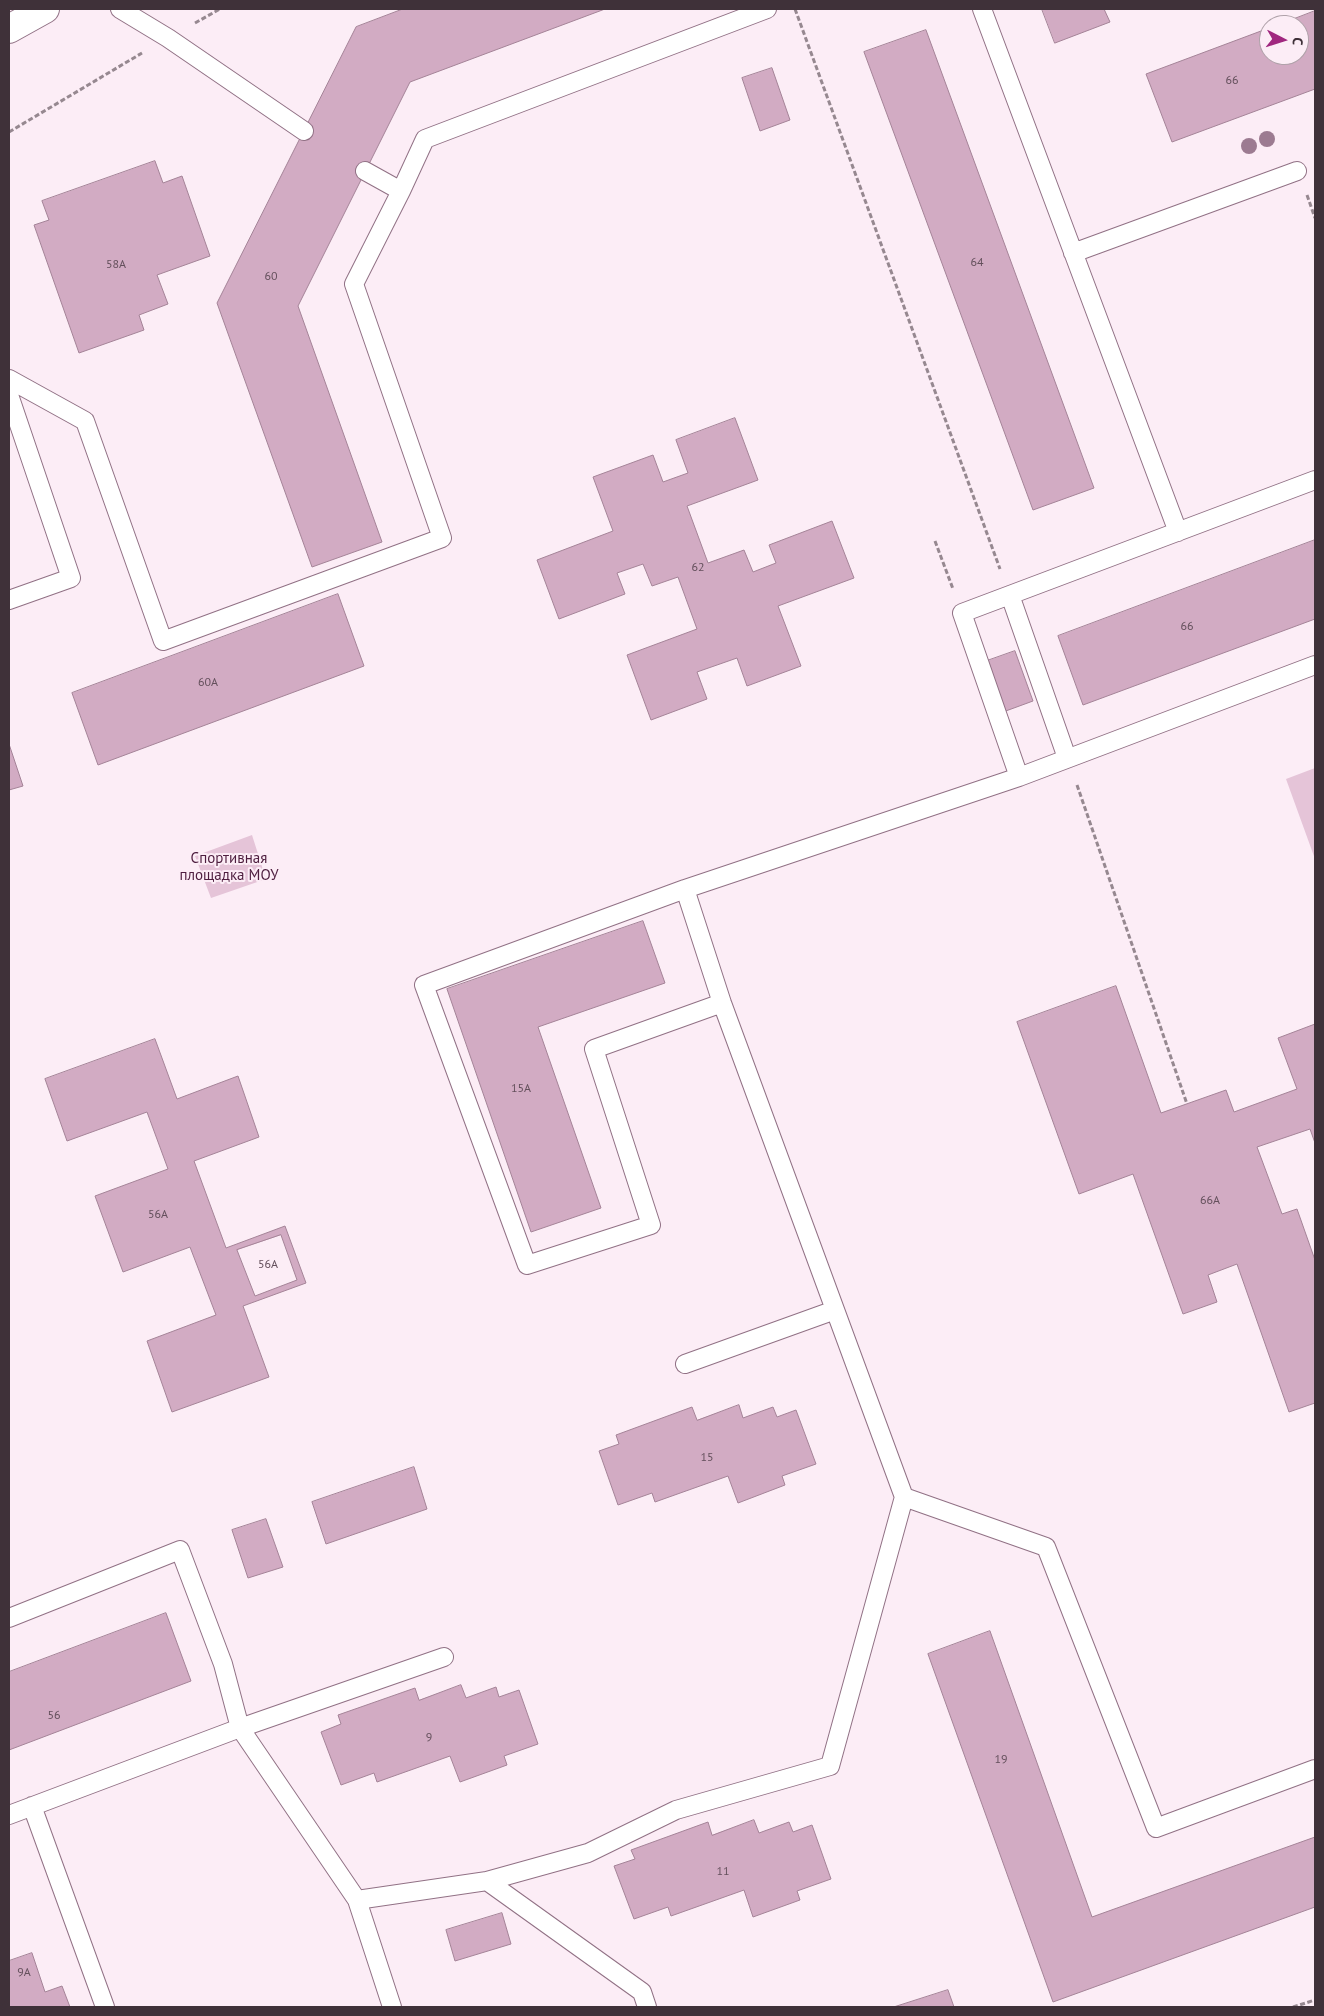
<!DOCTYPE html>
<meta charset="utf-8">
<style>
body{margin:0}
#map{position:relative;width:1324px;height:2016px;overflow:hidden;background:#fcedf6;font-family:"PT Sans",sans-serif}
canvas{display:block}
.frame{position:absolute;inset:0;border:10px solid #3f3139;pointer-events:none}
.north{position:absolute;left:1259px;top:15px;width:50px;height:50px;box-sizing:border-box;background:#fcedf6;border:1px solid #b0a2aa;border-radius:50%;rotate:95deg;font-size:14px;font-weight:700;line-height:20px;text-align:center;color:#3f3139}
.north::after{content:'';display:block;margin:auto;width:18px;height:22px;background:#a0277f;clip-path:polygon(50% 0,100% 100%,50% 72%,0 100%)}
</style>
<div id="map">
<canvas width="1324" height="2016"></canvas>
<div class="frame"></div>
<div class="north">С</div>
</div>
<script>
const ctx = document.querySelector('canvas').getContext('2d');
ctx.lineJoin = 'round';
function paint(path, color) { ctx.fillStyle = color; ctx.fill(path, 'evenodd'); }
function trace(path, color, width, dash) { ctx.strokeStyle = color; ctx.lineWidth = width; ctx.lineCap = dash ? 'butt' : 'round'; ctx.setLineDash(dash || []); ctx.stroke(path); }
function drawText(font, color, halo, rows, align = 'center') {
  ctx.font = font + ' "PT Sans",sans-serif'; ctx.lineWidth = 4; ctx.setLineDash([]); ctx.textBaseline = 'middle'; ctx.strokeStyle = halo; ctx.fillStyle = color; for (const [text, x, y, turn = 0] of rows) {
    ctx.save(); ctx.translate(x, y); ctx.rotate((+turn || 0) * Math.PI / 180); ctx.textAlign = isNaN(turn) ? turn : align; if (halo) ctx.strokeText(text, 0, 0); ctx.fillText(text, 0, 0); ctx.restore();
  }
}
paint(new Path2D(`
 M1315,768V859L1286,779Z
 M252,835L266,879L211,898L195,856Z`), '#e5c4d8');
const building = new Path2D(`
 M403,9H605L410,82L298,306L382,542L312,567L217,303L356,27Z
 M1042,9H1104L1110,22L1055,43Z
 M1315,11V89L1172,142L1146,74L1269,28V55H1299V25H1278Z
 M926,30L1094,488L1033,510L864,52Z
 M772,68L790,120L760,131L742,78Z
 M155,161L163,183L182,176L210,256L157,275L168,304L139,315L144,330L79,353L34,225L49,220L42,201Z
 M735,418L758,480L687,506L708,563L744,550L753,572L776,563L769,545L832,521L854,578L778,606L801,666L747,686L737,658L697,672L707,699L651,720L627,655L697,629L678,577L652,586L643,564L617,573L625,594L559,619L537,560L613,531L593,477L653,455L663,482L688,473L676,440Z
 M1315,540V619L1083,705L1058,636Z
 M338,594L364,666L98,765L72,693Z
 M1015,651L1033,701L1003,712L984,662Z
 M9,744L23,786L9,790Z
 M643,921L665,983L538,1027L601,1208L531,1232L447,989Z
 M1116,986L1161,1113L1226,1090L1234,1112L1297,1089L1278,1038L1315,1024V1143L1310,1129L1257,1147L1282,1214L1297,1209L1315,1260V1403L1289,1412L1237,1264L1208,1275L1217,1302L1183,1314L1133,1174L1079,1194L1017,1022Z
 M155,1039L177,1099L238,1076L259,1137L194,1161L226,1248L285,1226L306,1283L243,1306L269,1377L172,1412L147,1341L216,1315L190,1247L123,1272L95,1196L168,1169L147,1112L67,1141L45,1079Z
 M281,1235L297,1280L255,1296L237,1250Z
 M739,1405L743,1418L773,1407L777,1417L796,1410L816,1464L782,1476L785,1485L738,1503L728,1476L655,1502L652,1493L618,1505L599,1451L619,1444L616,1435L692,1407L697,1420Z
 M414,1467L427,1509L326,1544L312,1502Z
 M266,1519L283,1567L248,1578L232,1530Z
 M166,1613L191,1681L9,1750V1672Z
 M990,1631L1092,1917L1315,1837V1907L1053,2002L928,1654Z
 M461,1685L466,1698L496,1687L499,1697L519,1690L538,1744L504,1756L507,1765L460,1782L450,1756L377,1782L374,1773L341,1785L321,1732L341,1724L338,1715L415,1688L419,1700Z
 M754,1820L759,1833L789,1822L793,1832L812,1825L831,1879L797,1891L800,1900L753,1917L744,1890L671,1916L668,1907L634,1919L614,1866L635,1859L631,1850L708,1822L712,1835Z
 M502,1913L511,1944L455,1961L446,1930Z
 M32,1953L45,1992L62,1986L70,2007H9V1961Z
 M948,1990L954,2007H894Z`);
paint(building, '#d2abc3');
trace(building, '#a48397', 1);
const lane = new Path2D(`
 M120,9L168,38L304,131
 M982,9L1178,532
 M365,171L401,191L425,139L767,9
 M1073,253L1297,171
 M9,379L85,421L163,641L442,538L354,284L401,191
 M9,395L71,578L9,600
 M1010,595L1067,758
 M1019,777L962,613L1315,480
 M685,889L722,1003L904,1497L1046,1547L1156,1828L1315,1769
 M722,1003L594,1049L651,1225L527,1265L424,985L685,889L1019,777L1315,665
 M685,1364L835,1310
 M9,1618L180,1550L223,1664L240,1728L444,1657
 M32,1806L105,2007
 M9,1815L240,1728L357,1900L487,1881L642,1992L647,2007
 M487,1881L588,1853L676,1810L830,1766L904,1497
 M357,1900L392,2007`);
const secondary = new Path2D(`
 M9,29L45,9`);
trace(lane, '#917185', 20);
trace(secondary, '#917185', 30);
trace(new Path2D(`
 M795,9L1000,569
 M195,23L220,9
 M9,132L142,53
 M1307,195L1315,218
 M935,541L953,589
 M1077,785L1187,1104
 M1293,2007L1315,2000`), '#968890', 3, [5, 2.5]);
trace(lane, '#fff', 18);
trace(secondary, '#fff', 28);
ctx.fillStyle = '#9c7b91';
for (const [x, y] of [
 [1267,139],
 [1249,146]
]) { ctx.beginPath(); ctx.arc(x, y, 8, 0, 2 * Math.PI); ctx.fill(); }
drawText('12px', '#64505c', null, [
 ["66",1232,81],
 ["64",977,263],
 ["58А",116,265],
 ["60",271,277],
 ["62",698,568],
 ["66",1187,627],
 ["60А",208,683],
 ["15А",521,1089],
 ["66А",1210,1201],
 ["56А",158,1215],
 ["56A",268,1265],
 ["15",707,1458],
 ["56",54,1716],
 ["9",429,1738],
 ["19",1001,1760],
 ["11",723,1872],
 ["9А",24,1973]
]);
drawText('15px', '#4e1e3f', '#fcedf6', [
 ["Спортивная",229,859],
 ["площадка МОУ",229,876]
]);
</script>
